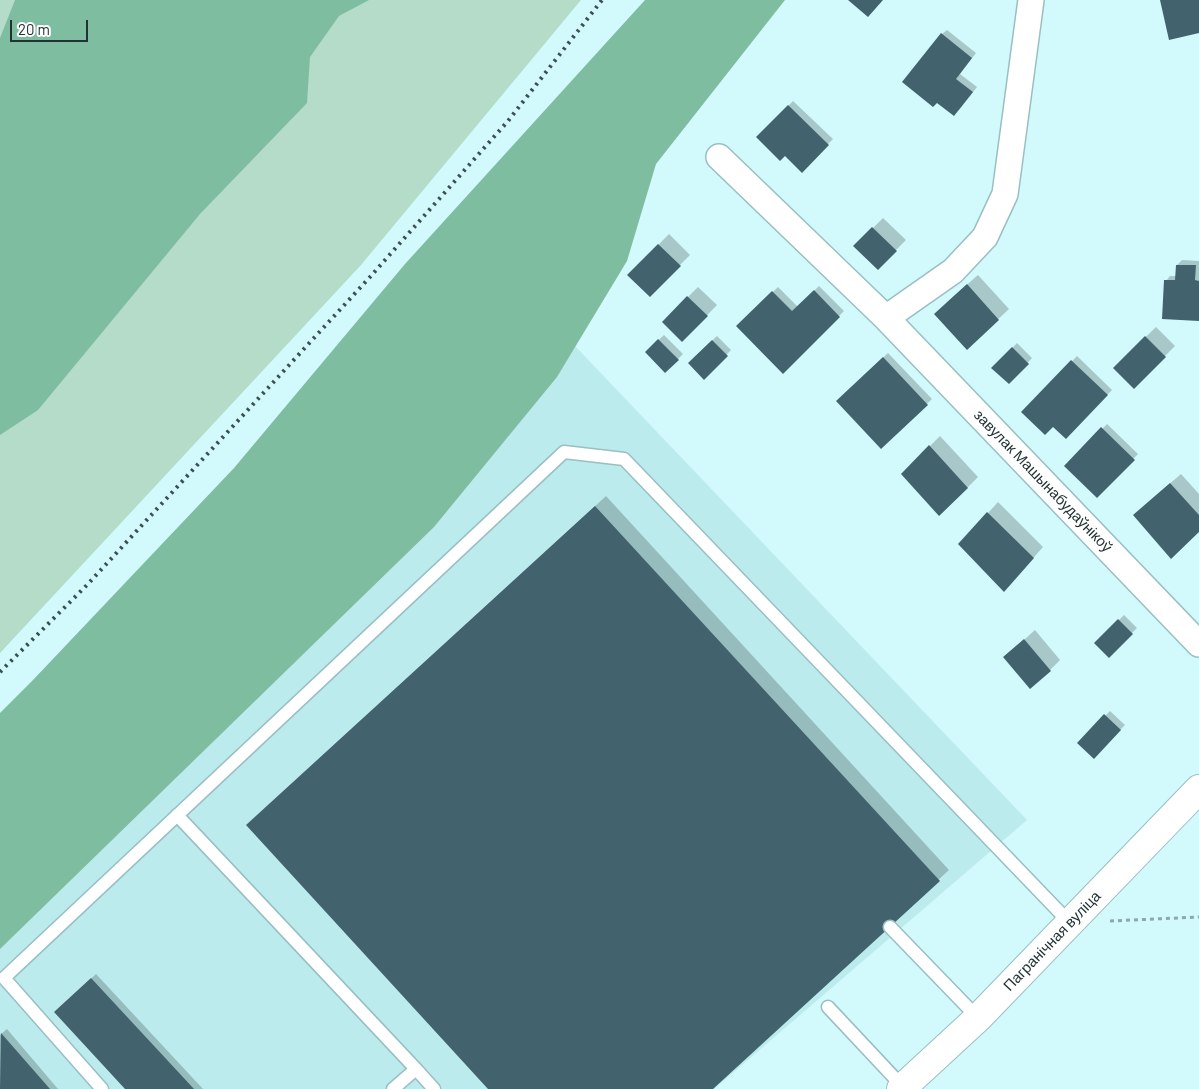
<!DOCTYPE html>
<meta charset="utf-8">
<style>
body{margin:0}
#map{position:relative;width:1199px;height:1089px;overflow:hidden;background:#d2f9fb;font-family:Barlow,sans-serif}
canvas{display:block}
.scale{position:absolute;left:10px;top:20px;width:78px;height:22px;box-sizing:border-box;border:2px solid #233334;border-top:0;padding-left:6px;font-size:15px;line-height:18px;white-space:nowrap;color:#233334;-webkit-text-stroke:4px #fefefe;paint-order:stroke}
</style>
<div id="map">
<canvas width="1199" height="1089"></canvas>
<div class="scale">20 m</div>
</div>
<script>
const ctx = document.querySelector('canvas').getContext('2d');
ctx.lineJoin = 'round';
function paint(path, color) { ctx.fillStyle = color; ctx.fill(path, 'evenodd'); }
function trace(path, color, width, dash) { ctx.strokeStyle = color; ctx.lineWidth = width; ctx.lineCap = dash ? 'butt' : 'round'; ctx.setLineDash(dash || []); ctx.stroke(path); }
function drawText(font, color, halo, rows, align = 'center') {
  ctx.font = font + ' Barlow,sans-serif'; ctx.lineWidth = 5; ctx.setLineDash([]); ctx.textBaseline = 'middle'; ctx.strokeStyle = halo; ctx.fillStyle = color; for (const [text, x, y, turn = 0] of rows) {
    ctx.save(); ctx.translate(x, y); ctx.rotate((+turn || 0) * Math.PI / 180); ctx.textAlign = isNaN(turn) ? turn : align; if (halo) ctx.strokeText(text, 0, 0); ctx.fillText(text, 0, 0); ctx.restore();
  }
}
paint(new Path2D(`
 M575,346L1027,820L714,1089H0V943Z`), '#bcebee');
paint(new Path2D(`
 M0,0H581L361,265L0,653Z`), '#b4dcc8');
paint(new Path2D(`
 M15,0H369L339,16L310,57L307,103L200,214L38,410L0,435V38Z
 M645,0H785L656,164L627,261L557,377L434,527L0,949V713L33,680L234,468L405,264Z`), '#7fbda1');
paint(new Path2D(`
 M947,30L976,53L960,74L977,87L959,110L938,101L942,34Z
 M793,101L833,139L802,171L785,155L758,137Z
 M883,218L906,240L878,268L855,246Z
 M669,234L690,255L650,295L629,275Z
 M1182,260L1199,261V320L1166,281L1170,276H1177V265Z
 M978,275L1009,309L967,348L946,303Z
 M819,286L844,311L783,372L738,326L778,287L798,307Z
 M698,287L717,305L682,341L663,322Z
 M1156,327L1175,346L1134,387L1114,368Z
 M664,335L683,354L665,372L646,352Z
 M717,336L731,350L704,378L689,363Z
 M1017,343L1032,358L1009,383L993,368Z
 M888,353L932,399L881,448L837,401Z
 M1077,356L1112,390L1066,437L1054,425L1023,412Z
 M1107,424L1138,454L1097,496L1066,466Z
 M940,436L978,477L940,515L902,474Z
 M1181,474L1199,494V530L1145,505Z
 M606,496L949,870L711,1089H490L258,815Z
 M998,502L1043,547L1014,580L960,544Z
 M1124,615L1137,628L1109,656L1096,643Z
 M1035,630L1060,660L1050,670L1005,657Z
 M1110,711L1125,725L1094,757L1079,743Z
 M96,974L203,1089H127L55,1012Z
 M7,1029L58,1089H0V1035Z`), '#0003');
paint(new Path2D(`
 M848,0H883L868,17Z
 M1160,0H1199V33L1169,40Z
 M941,33L972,58L956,79L973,92L954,116L937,103L933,107L902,82Z
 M788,105L829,145L802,173L785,156L780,161L756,137Z
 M872,227L897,251L878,270L853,246Z
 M658,244L681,266L650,297L627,275Z
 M1176,265H1196L1195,280L1199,281V321L1162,319L1164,280H1175Z
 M967,284L999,320L967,350L934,314Z
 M814,290L840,317L783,374L736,326L772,291L792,311Z
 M687,296L708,316L682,342L662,322Z
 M1145,336L1166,357L1134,389L1113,368Z
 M658,339L679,360L665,373L645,352Z
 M712,340L728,356L704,380L688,363Z
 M1012,347L1029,364L1009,384L991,368Z
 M883,357L928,405L881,449L836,401Z
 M1071,360L1108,395L1066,439L1053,427L1045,435L1021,412Z
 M1101,427L1135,460L1097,498L1064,466Z
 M929,445L968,488L939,516L901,474Z
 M1170,483L1199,515V532L1171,559L1133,515Z
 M595,506L940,881L713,1089H488L246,825Z
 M987,512L1034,558L1004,592L958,544Z
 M1118,619L1133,634L1109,658L1094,643Z
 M1024,639L1051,671L1030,689L1003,657Z
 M1104,714L1121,730L1094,759L1077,743Z
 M91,978L194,1089H125L54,1012Z
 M1,1033L50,1089H0Z`), '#42636d');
const lane = new Path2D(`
 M177,815L416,1069L393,1089
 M890,927L978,1018
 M828,1007L903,1087
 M416,1069L434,1089
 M102,1089L4,978L564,452L624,459L1070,923`);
const street = new Path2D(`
 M719,157L886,318L1199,644
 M886,318L953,271L985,237L1005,194L1031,0`);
const secondary = new Path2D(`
 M901,1089L978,1018L1199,789`);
trace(lane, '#99bfc1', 15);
trace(street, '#99bfc1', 28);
trace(secondary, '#99bfc1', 30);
trace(new Path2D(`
 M1110,921L1199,917`), '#8ba9aa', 3, [4, 4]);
trace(lane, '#fff', 12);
trace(street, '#fff', 25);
trace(secondary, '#fff', 28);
trace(new Path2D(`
 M0,672L87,585L370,277L508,121L602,0`), '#3c4f50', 4, [2.5, 5]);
drawText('15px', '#233334', '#fefefe', [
 ["завулак Машынабудаўнікоў",1043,481,46],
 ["Пагранічная вуліца",1052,941,-46]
]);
</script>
